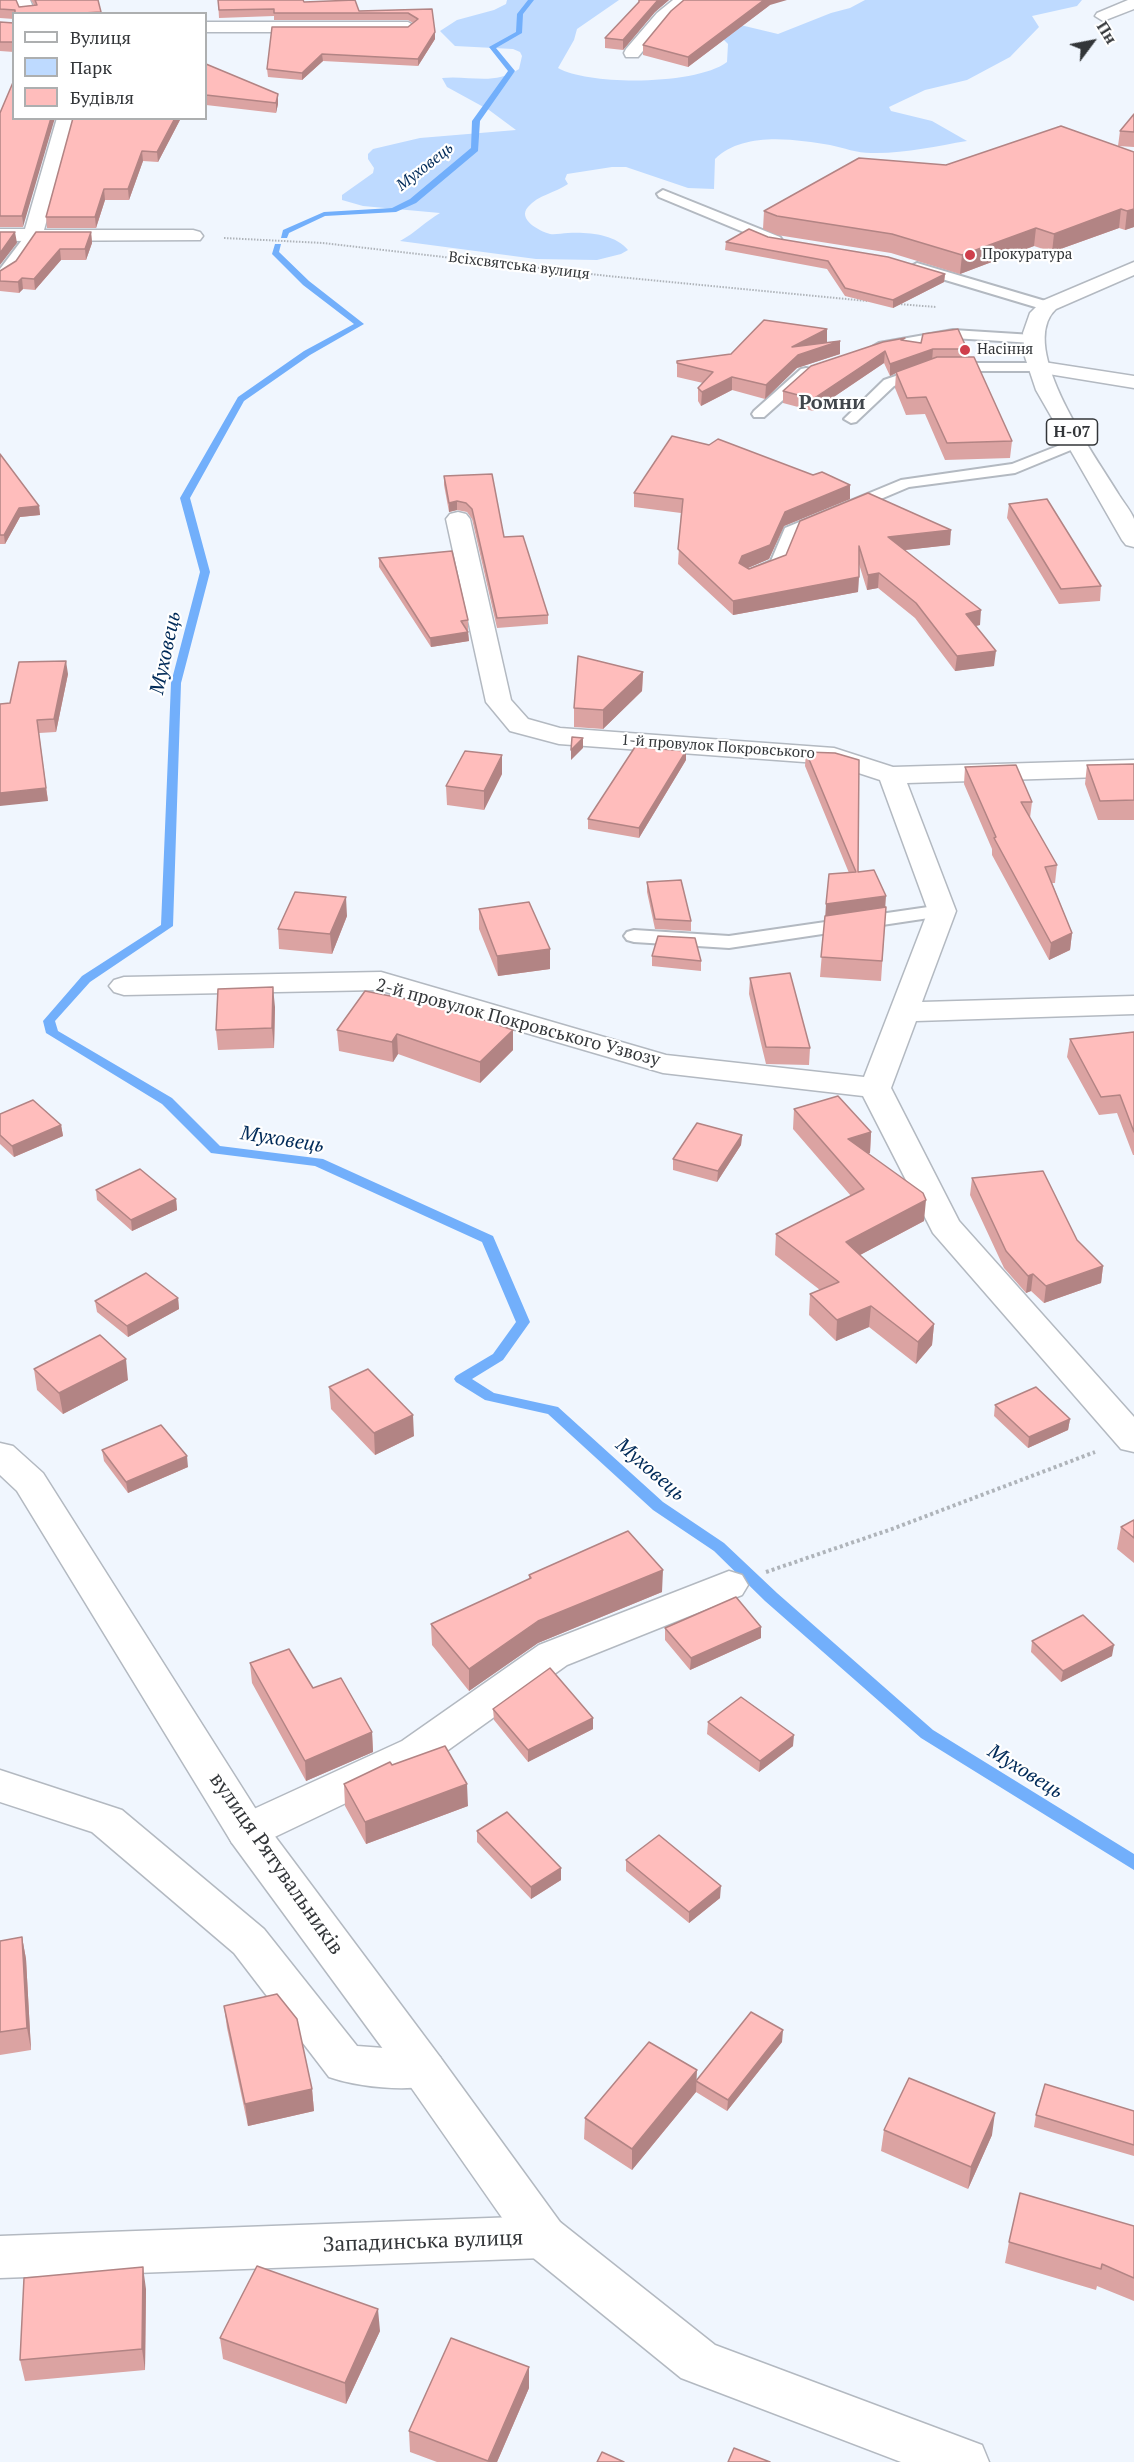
<!DOCTYPE html>
<meta charset="utf-8">
<style>
body{margin:0}
#map{position:relative;width:1134px;height:2462px;overflow:hidden;background:#f0f6fe;font-family:"PT Serif",serif}
canvas{display:block}
.legend{position:absolute;left:12px;top:12px;width:195px;height:108px;box-sizing:border-box;background:#fff;border:2px solid #adafb0;margin:0;padding:8px 10px;list-style:none;font-size:18px;color:#333639}
.legend li{display:flex;align-items:center;gap:12px;height:30px}
.legend b{width:30px;border:2px solid #adafb0}
.north{position:absolute;left:1062px;top:12px;width:60px;height:60px;-webkit-text-stroke:4px #fff;paint-order:stroke;rotate:58deg;font-size:16px;font-weight:700;line-height:24px;text-align:center;color:#333639}
.north::after{content:'';display:block;margin:auto;width:21px;height:27px;background:#333639;clip-path:polygon(50% 0,100% 100%,50% 72%,0 100%)}
</style>
<div id="map">
<canvas width="1134" height="2462"></canvas>
<ul class="legend">
<li><b style="height:8px;background:#fff"></b>Вулиця</li>
<li><b style="height:16px;background:#bedaff"></b>Парк</li>
<li><b style="height:16px;background:#ffbdbc"></b>Будівля</li>
</ul>
<div class="north">Пн</div>
</div>
<script>
const ctx = document.querySelector('canvas').getContext('2d');
ctx.lineJoin = 'round';
function paint(path, color) { ctx.fillStyle = color; ctx.fill(path, 'evenodd'); }
function trace(path, color, width, dash) { ctx.strokeStyle = color; ctx.lineWidth = width; ctx.lineCap = dash ? 'butt' : 'round'; ctx.setLineDash(dash || []); ctx.stroke(path); }
function drawText(font, color, halo, rows, align = 'center') {
  ctx.font = font + ' "PT Serif",serif'; ctx.lineWidth = 4.5; ctx.setLineDash([]); ctx.textBaseline = 'middle'; ctx.strokeStyle = halo; ctx.fillStyle = color; for (const [text, x, y, turn = 0] of rows) {
    ctx.save(); ctx.translate(x, y); ctx.rotate((+turn || 0) * Math.PI / 180); ctx.textAlign = isNaN(turn) ? turn : align; if (halo) ctx.strokeText(text, 0, 0); ctx.fillText(text, 0, 0); ctx.restore();
  }
}
paint(new Path2D(`
 M507,0H619L577,29L574,40L558,68C590,86 697,85 727,62L728,44L720,36L732,23L778,34L831,13L850,8L865,0H1082L1077,6L1032,16L1039,27L1010,57L967,80L925,90L889,107L891,111L932,121L967,141C936,146 903,154 871,153C857,153 844,148 830,145C795,139 743,131 715,159L714,189L688,188L626,167H612L567,174L565,179L568,184C555,193 538,195 528,207C517,219 539,231 550,234C555,235 562,233 568,233C588,232 615,234 628,250L621,254L597,260L536,259L400,241C415,233 426,221 440,213L363,206L342,200V195L373,173L374,168L368,159V154L373,149L420,138L516,130L489,110L447,87L442,78C469,75 494,86 519,69L522,56L520,52L513,49L455,46L440,31L457,20L494,10L506,4Z`), '#bedaff');
paint(new Path2D(`
 M528,0H534L523,14L522,33L496,48L515,71L480,121L478,151L416,203L396,212L325,216L289,233L287,238H281L283,230L324,212L392,208L410,199L471,148L472,121L508,71L489,47L516,32L517,14Z
 M275,244H281L279,252L309,281L364,324L310,355L244,401L190,498L210,572L181,683L173,926L90,982L55,1021L58,1031L172,1098L220,1146L323,1159L493,1236L530,1322L503,1360L472,1379L494,1393L558,1407L663,1502L724,1543L777,1593L933,1730L1134,1854V1870L921,1738L765,1601L714,1551L653,1510L548,1414L485,1400L456,1382L454,1379L456,1376L493,1354L516,1322L482,1242L315,1166L211,1153L162,1104L46,1033L43,1021L82,976L161,925L171,683L200,572L180,498L238,397L304,351L354,324L303,285L272,254Z`), '#72affb');
const lane = new Path2D(`
 M663,190L780,237L782,240L780,243H770L659,197L657,194Z
 M33,231L40,235L15,271L0,280V269L28,232Z
 M917,263L1052,303L1054,306L1052,309H1042L912,270L910,267Z
 M953,330L1033,335L1040,339L1033,343L953,338L879,351L872,347L879,343Z
 M933,363H1037L1044,367L1037,371H935L894,386L856,422L851,423L844,419L884,380Z
 M806,368L811,369L813,372L811,375L764,417H754L752,414L754,411L801,369Z
 M1078,438L1085,442L1083,445L1015,473L909,487L798,534L784,567L758,577L750,572L752,569L771,561L785,528L901,480L1012,464Z
 M942,905L949,907L952,911L949,915L729,948L634,942L627,940L624,936L627,932L634,930L729,936Z`);
const street = new Path2D(`
 M14,0H30L36,14H20Z
 M673,0H691L669,19L638,57H626L624,53L626,49L657,13Z
 M1128,0H1134V9L1103,21L1095,16L1097,13Z
 M206,22H408L416,27L408,32H206Z
 M57,118H75L44,230H193L200,232L203,236L200,240L0,241V229H25Z
 M1037,361L1134,376V388L1030,371L1027,367L1030,363Z
 M458,512L466,514L470,519L511,700L528,719L560,728L834,748L893,767L1134,760V776L907,783L956,911L922,1002L1134,996V1014L916,1021L891,1088L959,1221L1134,1417V1452L1121,1449L933,1233L863,1096L663,1073L379,990L124,995L114,992L109,986L114,980L124,977L381,972L666,1055L864,1077L928,911L880,780L831,764L559,744L510,731L486,702L446,519L450,514Z
 M729,1571L742,1575L748,1585L742,1595L567,1665L430,1763L262,1843L247,1847L232,1843L226,1831L232,1819L402,1741L539,1645Z
 M0,1770L122,1810L264,1929L357,2046L424,2051L440,2057L446,2070L440,2083C412,2093 357,2087 329,2077L234,1953L92,1832L0,1802Z
 M543,2216L560,2222L567,2237L560,2252L543,2258L0,2278V2236Z`);
const secondary = new Path2D(`
 M0,1443L13,1446L43,1473L262,1819L440,2057L560,2222L715,2345L982,2445L989,2462H901L681,2378L526,2252L408,2083L232,1843L17,1491L0,1475Z`);
const primary = new Path2D(`
 M1134,262V275L1056,309C1015,347 1097,458 1119,495C1124,503 1131,511 1134,519C1134,527 1134,539 1134,547L1126,545L1122,540L1036,390L1025,357L1023,333L1030,313L1042,301Z`);
trace(lane, '#b3b9c1', 4);
trace(street, '#b3b9c1', 3);
trace(secondary, '#b3b9c1', 3);
trace(primary, '#b3b9c1', 3);
trace(new Path2D(`
 M224,238L323,243L608,276L867,301
 M898,304L936,307`), '#afb4ba', 2, [1.5, 1.5]);
trace(new Path2D(`
 M766,1572L892,1529L1095,1452`), '#afb4ba', 4, [3, 3]);
paint(lane, '#fff');
paint(street, '#fff');
paint(secondary, '#fff');
paint(primary, '#fff');
paint(new Path2D(`
 M0,0L19,7L34,5L31,0H98L101,14H14V19L0,18Z
 M218,0L304,2L359,11L432,9L435,39L418,66L323,61L302,80L268,77L267,69L408,27L413,23L408,20H274V16L219,18Z
 M639,0H669L655,12L623,50L605,48V38L639,2Z
 M770,5L688,67L643,55V45Z
 M0,22L14,23V52L0,51Z
 M206,64L278,94V104L276,113L206,105Z
 M14,80L23,227H0V113Z
 M1134,114V147L1118,146L1120,131Z
 M73,118H181L158,162L143,161L129,200H105L96,228H47L46,217Z
 M1134,152V227L1125,230L1119,228L1052,252L1034,246L960,274L891,253L777,235L763,229L764,211L946,165Z
 M91,232L92,243L86,260H61L35,290L23,289L19,293L0,291V281Z
 M768,237L945,274L944,282L893,308L845,296L827,269L725,250L726,242Z
 M827,329V342L825,343L840,341V354L797,368L765,399L732,390L701,406L698,401V388L703,383L677,377V361L731,354Z
 M905,341L967,349V357L1012,441L1010,458L945,460L925,414L906,415L895,388L896,373L890,376L884,363L813,411L783,403V391Z
 M0,454L39,506L40,515L20,517L5,544H0Z
 M444,476L504,537L548,615V624L497,628L472,519L467,512L457,510L449,512L444,485Z
 M634,493L850,499L784,526L769,559L748,568L749,569L786,555L800,521L950,545L904,550L980,625L976,626L994,666L955,671L915,618L878,588L867,590L859,564L858,592L733,615L678,564L681,513L634,507Z
 M1009,504L1101,586L1100,601L1059,604L1007,518Z
 M379,558L468,620V630H467L468,632L469,641L431,647L379,567Z
 M643,672L642,691L603,729L574,727V708Z
 M68,674L56,732L39,733L48,801L10,703Z
 M806,752L858,872L886,907L881,981L820,977L825,916L849,873L805,766Z
 M686,760L639,838L588,829V819Z
 M1134,764V820H1098L1085,784L1087,765Z
 M965,767L1032,802L1030,818L1057,865L1055,883H1052L1072,933L1070,950L1049,960L992,855V849L964,784Z
 M502,774L484,810L447,805L446,786Z
 M647,882L691,921V931L655,929L647,892Z
 M479,909L550,949V969L498,976L479,929Z
 M347,916L332,954L279,949L278,929Z
 M652,956L701,961V971L652,966Z
 M750,978L810,1048L809,1065L766,1064L749,994Z
 M365,991L513,1050L480,1083L398,1054L393,1062L339,1051L337,1030Z
 M275,1007L274,1048L218,1050L216,1030Z
 M1134,1032V1155H1133L1117,1113L1099,1115L1067,1057L1070,1039Z
 M794,1109L871,1132L870,1153L868,1154L924,1221L860,1255L934,1324L932,1345L916,1364L869,1327L836,1341L809,1315L810,1294L820,1290L775,1255L776,1234L851,1196L793,1129Z
 M0,1114L61,1125L63,1136L14,1157L0,1144Z
 M742,1135L741,1145L717,1182L673,1170V1159Z
 M972,1178L1077,1240L1103,1266L1101,1283L1044,1303L1031,1291L1026,1293L1004,1268L970,1195Z
 M96,1190L176,1199L177,1210L132,1231L97,1200Z
 M178,1298L179,1309L128,1337L97,1312L95,1301Z
 M34,1369L128,1380L63,1414L37,1390Z
 M329,1387L414,1436L375,1455L331,1409Z
 M995,1405L1070,1419L1068,1430L1028,1448L994,1416Z
 M102,1450L188,1467L128,1493L104,1461Z
 M1134,1520V1563L1117,1549L1121,1527Z
 M529,1575L662,1592L538,1643L469,1691L432,1645L431,1624L529,1579Z
 M665,1628L761,1638L690,1670L665,1640Z
 M1032,1641L1112,1656L1061,1682L1031,1652Z
 M250,1663L313,1688L372,1732L373,1752L306,1781L252,1683Z
 M493,1709L593,1718V1729L528,1762L494,1720Z
 M708,1722L793,1746L759,1772L707,1734Z
 M392,1765L468,1806L366,1844L345,1806L344,1784Z
 M477,1831L561,1868V1880L531,1899L477,1842Z
 M626,1860L720,1898L689,1923L626,1871Z
 M22,1937L26,1959L31,2050L0,2055V1941Z
 M224,2006L312,2089L314,2111L248,2126L227,2028Z
 M782,2042L727,2111L696,2092L632,2170L584,2139L585,2118L696,2081Z
 M1134,2111V2156L1034,2127L1036,2115Z
 M884,2130L992,2135L968,2189L881,2151Z
 M1134,2226V2301L1097,2286L1096,2290L1005,2263L1009,2242Z
 M146,2289L145,2370L25,2381L20,2360Z
 M380,2331L346,2404L223,2359L220,2338Z
 M529,2388L497,2462H437L410,2452L409,2431Z`), '#dba3a2');
paint(new Path2D(`
 M658,0H669L655,12L623,50V40Z
 M764,0H787L770,5L688,67V57Z
 M435,32V39L418,66V59Z
 M322,54L323,61L302,80V73Z
 M278,94V104L276,113V103Z
 M51,118H55L23,227L22,216Z
 M175,118H181L158,162L157,152Z
 M142,151L143,161L129,200L128,189Z
 M104,189L105,200L96,228L95,217Z
 M1121,209L1119,228L1052,252L1054,234Z
 M1134,209V227L1125,230L1127,211Z
 M1036,228L1034,246L960,274L962,255Z
 M15,232L17,243L0,265V253Z
 M91,232L92,243L86,260L85,249Z
 M60,249L61,260L35,290L34,279Z
 M945,274L944,282L893,308V300Z
 M22,278L23,289L19,293L18,282Z
 M827,329V342L804,353L840,341V354L797,368L765,399L766,385L792,347Z
 M933,349L932,361L896,372V373L890,376V364Z
 M885,351L884,363L813,411V399Z
 M732,377V390L701,406L702,392Z
 M850,485V499L784,526L769,559L741,571L739,563L742,556L785,512Z
 M457,501V510L449,512V503Z
 M39,506L40,515L20,517L5,544L4,535L19,508Z
 M951,530L950,545L887,552L888,537Z
 M879,573L878,588L867,590L868,575Z
 M859,577L858,592L733,615V601Z
 M981,610L980,625L965,628L966,614Z
 M468,632L469,641L431,647L430,638Z
 M996,651L994,666L955,671L957,656Z
 M66,661L68,674L56,732L54,719Z
 M643,672L642,691L603,729V710Z
 M583,738V748L571,760V750Z
 M686,751V760L639,838V828Z
 M502,755V774L484,810V791Z
 M46,788L48,801L0,806V793Z
 M886,896L885,911L825,920L826,904Z
 M346,897L347,916L332,954L330,934Z
 M1072,933L1070,950L1049,960L1051,943Z
 M550,949V969L498,976L497,956Z
 M273,987L275,1007L274,1048L272,1028Z
 M513,1030V1050L480,1083V1062Z
 M397,1034L398,1054L393,1062L392,1042Z
 M61,1125L63,1136L14,1157L12,1146Z
 M871,1132L870,1153L846,1160L848,1139Z
 M742,1135L741,1145L717,1182L718,1171Z
 M176,1199L177,1210L132,1231L131,1220Z
 M926,1200L924,1221L845,1263L846,1242Z
 M1103,1266L1101,1283L1044,1303L1046,1286Z
 M1033,1274L1031,1291L1026,1293L1028,1276Z
 M178,1298L179,1309L128,1337L127,1326Z
 M871,1306L869,1327L836,1341L837,1320Z
 M934,1324L932,1345L916,1364L918,1342Z
 M126,1359L128,1380L63,1414L59,1393Z
 M413,1415L414,1436L375,1455L374,1433Z
 M1070,1419L1068,1430L1028,1448L1029,1437Z
 M187,1456L188,1467L128,1493L126,1482Z
 M663,1570L662,1592L538,1643L469,1691V1669L538,1621Z
 M761,1627V1638L690,1670L691,1658Z
 M1114,1645L1112,1656L1061,1682L1063,1671Z
 M593,1718V1729L528,1762V1750Z
 M372,1732L373,1752L306,1781L305,1761Z
 M794,1735L793,1746L759,1772L760,1761Z
 M467,1784L468,1806L366,1844L365,1822Z
 M561,1868V1880L531,1899V1887Z
 M721,1886L720,1898L689,1923V1912Z
 M22,1937L26,1959L31,2050L27,2028Z
 M783,2030L782,2042L727,2111L728,2100Z
 M697,2070L696,2092L632,2170V2149Z
 M312,2089L314,2111L248,2126L245,2104Z
 M995,2113L992,2135L968,2189L971,2167Z
 M143,2267L146,2289L145,2370L142,2349Z
 M378,2309L380,2331L346,2404L345,2383Z
 M529,2367V2388L497,2462H488Z`), '#b28484');
const building = new Path2D(`
 M0,0H16L19,7L37,5L35,0H98L101,12L83,13L85,14H15V10L0,9Z
 M218,0H303L304,2L355,0L359,11L432,9L435,32L418,59L322,54L302,73L267,69L272,27H408L418,19L408,13H274V9L219,10Z
 M639,0H658L623,40L605,38L639,2Z
 M684,0H764L688,57L643,45L671,11Z
 M0,22L14,23V42H0Z
 M206,64L278,94L276,103L206,95Z
 M14,80V118H51L22,216H0V113Z
 M1134,114V132L1120,131Z
 M73,118H175L157,152L142,151L128,189H104L95,217H46Z
 M1061,126L1134,152V209L1127,211L1121,209L1054,234L1036,228L962,255L892,234L777,216L764,211L859,158L946,165Z
 M749,229L768,237L888,257L945,274L893,300L845,288L828,261L726,242Z
 M0,232H15L0,253Z
 M36,232H91L85,249H60L34,279L22,278L18,282L0,281V271L16,261Z
 M764,320L827,329L792,347L840,341L798,355L766,385L732,377L702,392L698,388L713,372L677,363V361L731,354Z
 M958,329L967,349H933L890,364L885,351L813,399L783,391L811,366L883,342L905,338L901,340L921,343L923,334Z
 M937,357H974L1012,441L947,443L926,397L907,398L896,372Z
 M672,436L709,445L718,439L813,475L822,472L850,485L785,512L770,545L742,556L739,563L749,569L786,555L800,521L868,493L951,530L888,537L981,610L966,614L996,651L957,656L916,603L879,573L868,575L859,546V577L733,601L678,549L683,499L634,493Z
 M0,454L39,506L19,508L4,535H0Z
 M492,474L504,537L523,536L548,615L497,618L472,509L466,503L457,501L449,503L444,476Z
 M1047,499L1101,586L1061,589L1009,504Z
 M452,551L468,620L461,621L468,632L430,638L379,558Z
 M578,656L643,672L603,710L574,708Z
 M66,661L54,719L37,720L46,788L0,793V704L10,703L19,662Z
 M572,737L583,738L571,750Z
 M635,747L686,751L639,828L588,819Z
 M465,751L502,755L484,791L446,786Z
 M806,752L835,753L859,760L858,872L874,870L886,896L826,904L829,874L856,872Z
 M1134,764V800L1100,801L1087,765Z
 M1016,765L1032,802H1021L1057,865L1045,867L1072,933L1051,943L994,838L996,837L965,767Z
 M681,880L691,921L655,919L647,882Z
 M295,892L346,897L330,934L278,929Z
 M529,902L550,949L497,956L479,909Z
 M886,907L882,961L821,957L825,916Z
 M658,936L695,938L701,961L652,956Z
 M790,973L810,1048L766,1047L750,978Z
 M273,987L272,1028L216,1030L218,989Z
 M365,991L446,1007L513,1030L480,1062L397,1034L392,1042L337,1030Z
 M1134,1032V1132L1120,1095L1101,1097L1070,1039Z
 M838,1096L871,1132L848,1139L923,1193L926,1200L846,1242L934,1324L918,1342L871,1306L837,1320L810,1294L839,1282L776,1234L864,1189L794,1109Z
 M33,1100L61,1125L12,1146L0,1135V1114Z
 M697,1123L742,1135L718,1171L673,1159Z
 M140,1169L176,1199L131,1220L96,1190Z
 M1043,1171L1077,1240L1103,1266L1046,1286L1033,1274L1028,1276L1006,1251L972,1178Z
 M146,1273L178,1298L127,1326L95,1301Z
 M100,1335L126,1359L59,1393L34,1369Z
 M368,1369L413,1415L374,1433L329,1387Z
 M1036,1387L1070,1419L1029,1437L995,1405Z
 M161,1425L187,1456L126,1482L102,1450Z
 M1134,1520V1538L1121,1527Z
 M628,1531L663,1570L538,1621L469,1669L431,1624L531,1578L529,1575Z
 M736,1597L761,1627L691,1658L665,1628Z
 M1083,1615L1114,1645L1063,1671L1032,1641Z
 M289,1649L313,1688L341,1678L372,1732L305,1761L250,1663Z
 M550,1668L593,1718L528,1750L493,1709Z
 M741,1697L794,1735L760,1761L708,1722Z
 M445,1746L467,1784L365,1822L344,1784L390,1762L392,1765Z
 M507,1812L561,1868L531,1887L477,1831Z
 M659,1835L721,1886L689,1912L626,1860Z
 M22,1937L27,2028L0,2032V1941Z
 M277,1994L297,2019L312,2089L245,2104L224,2006Z
 M751,2012L783,2030L728,2100L696,2081Z
 M649,2042L697,2070L632,2149L585,2118Z
 M909,2078L995,2113L971,2167L884,2130Z
 M1045,2084L1134,2111V2145L1036,2115Z
 M1020,2193L1134,2226V2278L1102,2264L1101,2269L1009,2242Z
 M257,2266L378,2309L345,2383L220,2338Z
 M143,2267L142,2349L20,2360L24,2278Z
 M451,2338L529,2367L488,2461L409,2431Z
 M734,2448L770,2462H728Z
 M602,2452L624,2462H597Z`);
paint(building, '#ffbdbc');
trace(building, '#b28484', 1.5);
for (const [x, y, r, color] of [
 [970,255,6,"#cf3f4c"],
 [965,350,6,"#cf3f4c"]
]) { const dot = new Path2D(); dot.arc(x, y, r, 0, 2 * Math.PI); ctx.fillStyle = color; ctx.fill(dot); trace(dot, '#fff', 2); }
drawText('15px', '#333639', '#fff', [
 ["Прокуратура",982,255],
 ["Насіння",977,350]
], 'left');
drawText('15px', '#333639', '#fff', [
 ["Всіхсвятська вулиця",519,266,7],
 ["1-й провулок Покровського",718,747,4]
]);
drawText('italic 16px', '#002a58', '#fff', [
 ["Муховець",425,167,-38]
]);
for (const [x, y, w] of [
 [1072,432,51]
]) { const box = new Path2D(); box.roundRect(x - w / 2, y - 13, w, 26, 4.5); ctx.fillStyle = '#fff'; ctx.fill(box); trace(box, '#333639', 1.5); }
drawText('bold 16px', '#333639', null, [
 ["Н-07",1072,432]
]);
drawText('18px', '#333639', '#fff', [
 ["2-й провулок Покровського Узвозу",518,1023,15]
]);
drawText('bold 20px', '#41464c', '#fff', [
 ["Ромни",832,403]
]);
drawText('italic 20px', '#002a58', '#fff', [
 ["Муховець",166,653,-78],
 ["Муховець",282,1140,9],
 ["Муховець",650,1470,41],
 ["Муховець",1025,1772,32]
]);
drawText('21px', '#333639', '#fff', [
 ["вулиця Рятувальників",276,1864,55],
 ["Западинська вулиця",423,2242,-2]
]);
</script>
